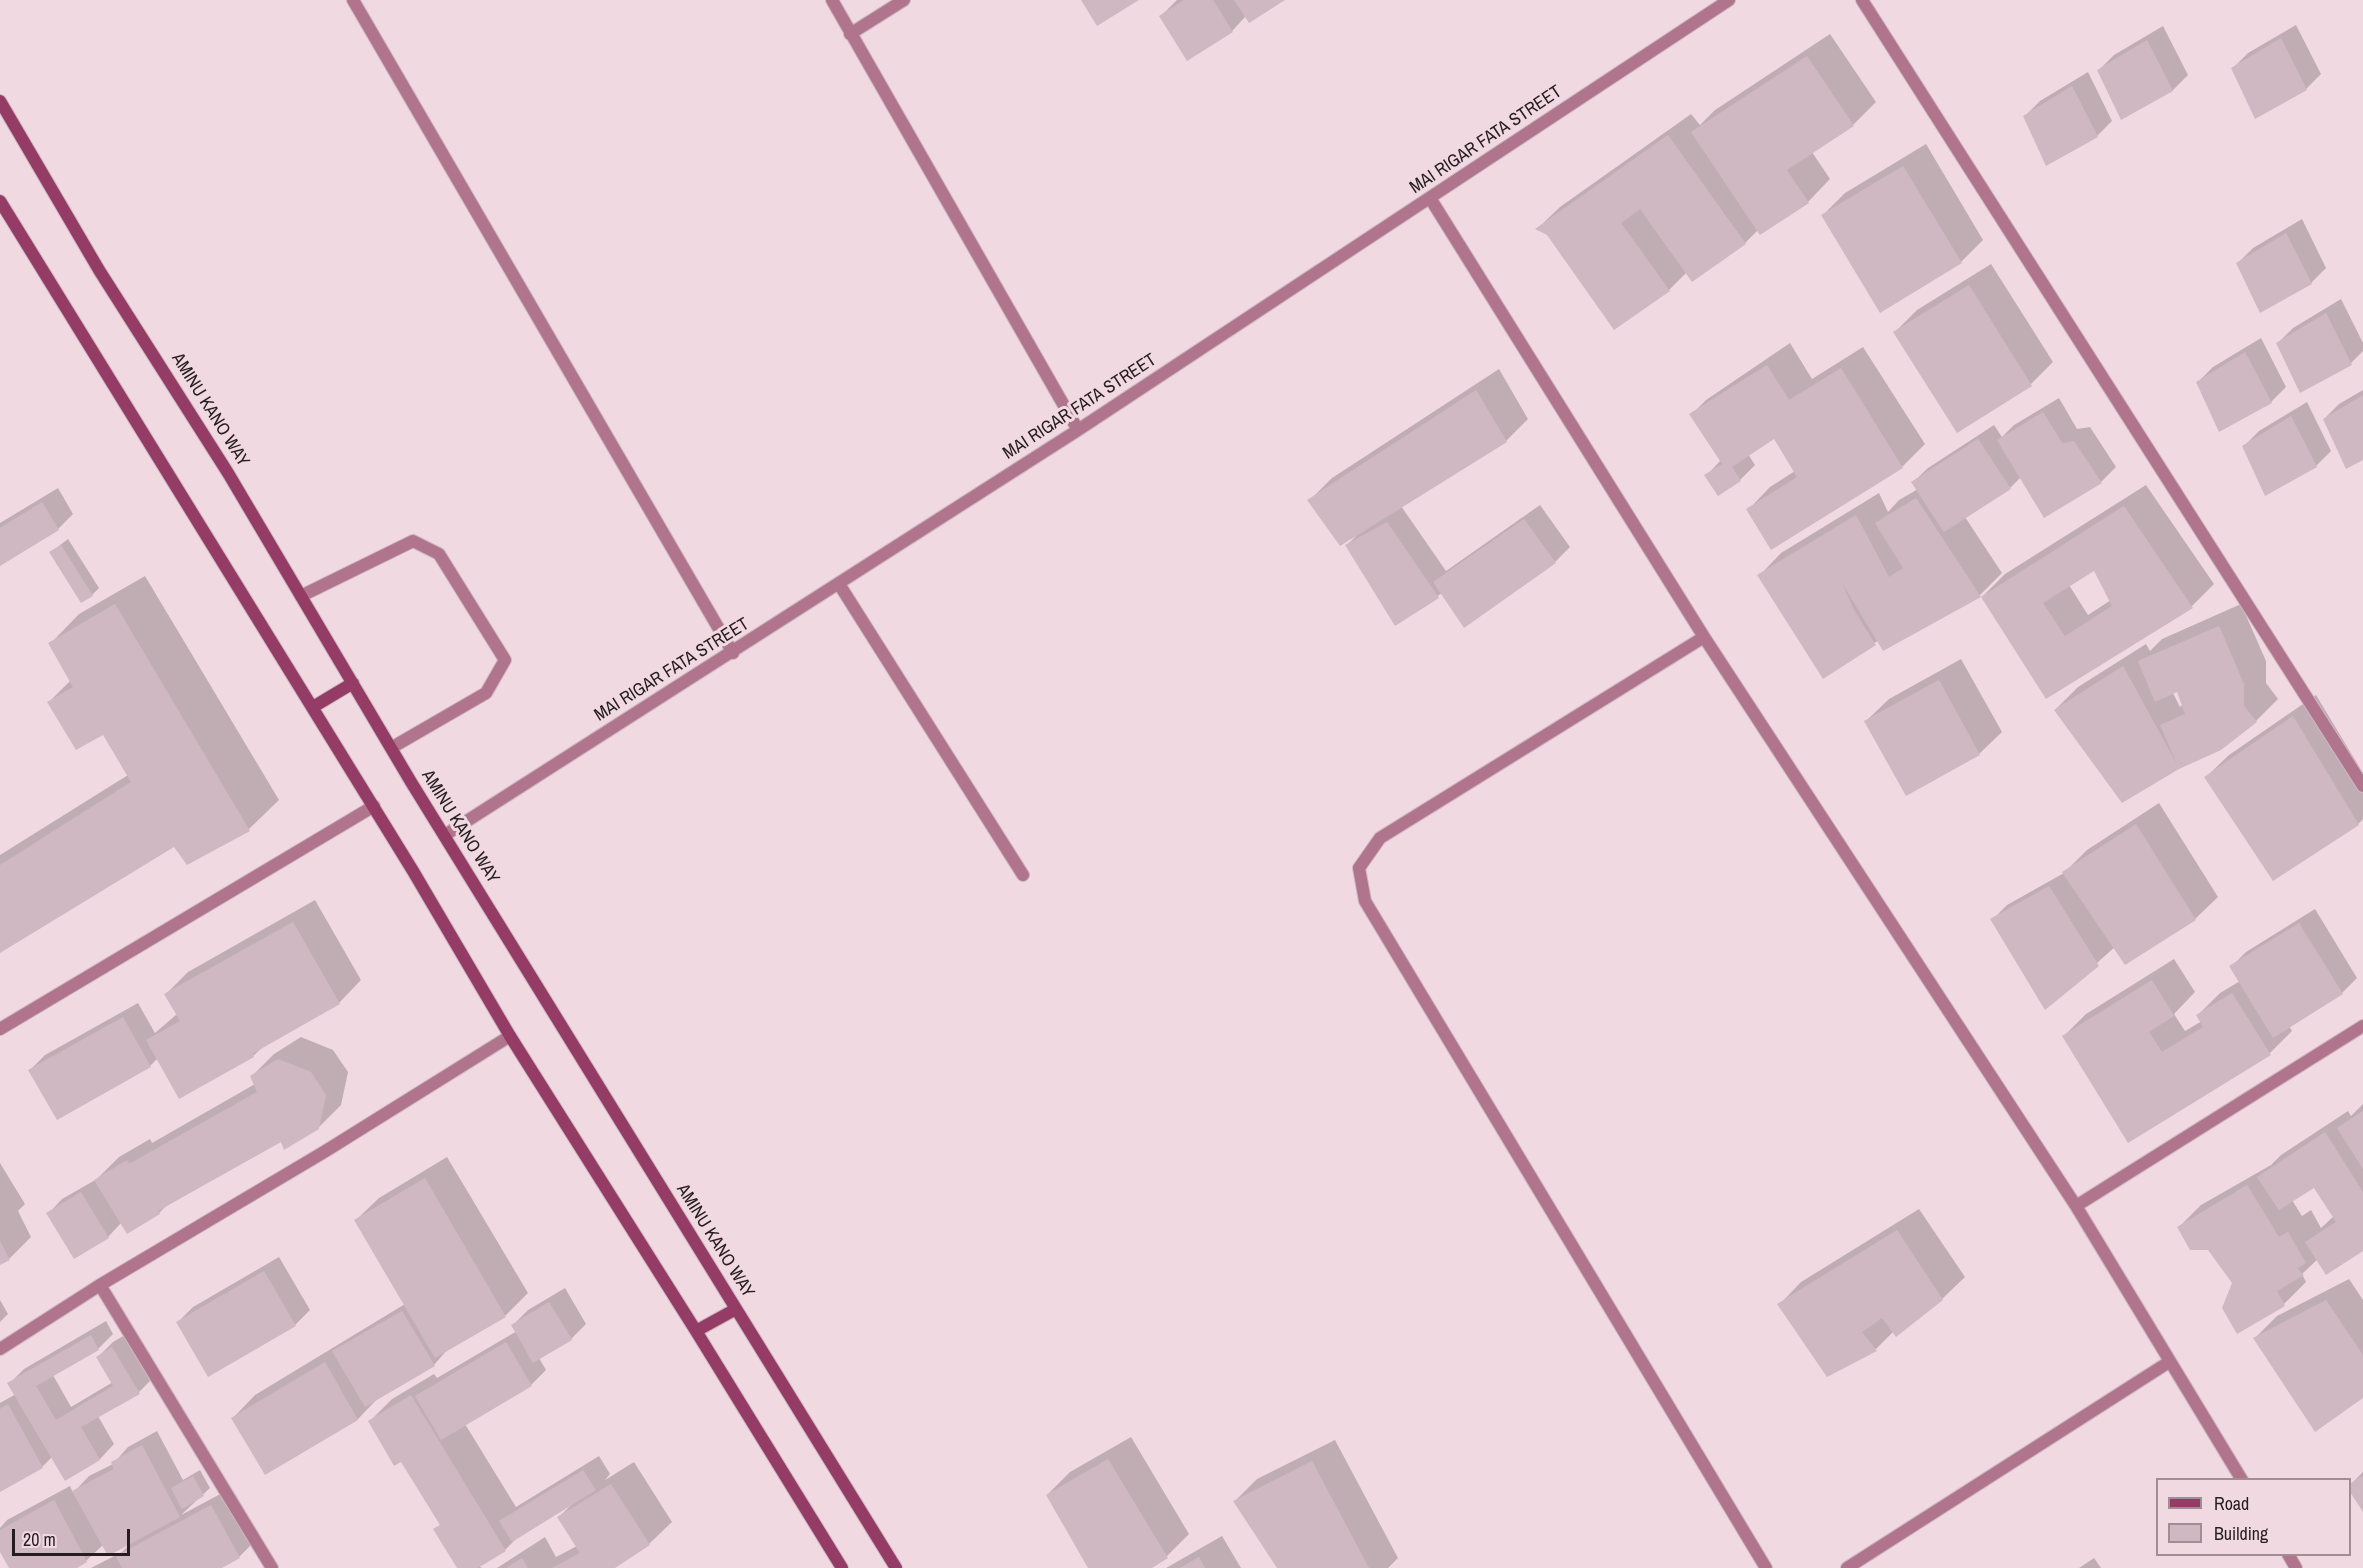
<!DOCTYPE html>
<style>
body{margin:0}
#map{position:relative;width:2363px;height:1568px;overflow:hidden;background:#f1d9e2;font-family:"Archivo Narrow",sans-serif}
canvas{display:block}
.legend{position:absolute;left:2156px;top:1478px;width:195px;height:78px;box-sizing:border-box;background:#f1d9e2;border:2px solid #a08e94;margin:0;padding:8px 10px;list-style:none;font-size:18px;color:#261d20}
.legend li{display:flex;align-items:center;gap:12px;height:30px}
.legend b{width:30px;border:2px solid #a08e94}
.scale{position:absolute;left:12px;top:1529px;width:118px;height:27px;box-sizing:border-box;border:3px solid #261d20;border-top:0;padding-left:8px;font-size:18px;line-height:21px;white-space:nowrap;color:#261d20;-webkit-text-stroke:4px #f1d9e2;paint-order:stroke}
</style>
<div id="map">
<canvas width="2363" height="1568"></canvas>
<ul class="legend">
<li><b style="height:8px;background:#943c65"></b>Road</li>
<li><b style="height:16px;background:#cfb8c1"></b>Building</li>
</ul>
<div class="scale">20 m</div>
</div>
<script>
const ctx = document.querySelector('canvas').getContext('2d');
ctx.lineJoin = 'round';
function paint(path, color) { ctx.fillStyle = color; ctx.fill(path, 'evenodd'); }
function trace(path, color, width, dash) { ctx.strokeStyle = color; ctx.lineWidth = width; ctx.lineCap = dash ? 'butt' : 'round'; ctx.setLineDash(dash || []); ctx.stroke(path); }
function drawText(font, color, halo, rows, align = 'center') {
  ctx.font = font + ' "Archivo Narrow",sans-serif'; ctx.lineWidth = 6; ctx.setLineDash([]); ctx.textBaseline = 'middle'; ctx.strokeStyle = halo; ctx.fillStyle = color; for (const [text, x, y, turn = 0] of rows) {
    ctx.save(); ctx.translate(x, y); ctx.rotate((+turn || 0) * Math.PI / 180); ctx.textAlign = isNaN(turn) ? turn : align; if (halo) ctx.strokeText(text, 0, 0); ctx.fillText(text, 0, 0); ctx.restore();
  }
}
paint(new Path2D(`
 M1282,0L1246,16L1232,31L1161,16L1177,0Z
 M2296,25L2321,74L2306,89L2233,68L2248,53Z
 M2163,26L2188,75L2173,90L2121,118L2099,70L2114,55Z
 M1830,34L1876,102L1853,125L1812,152L1830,179L1808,202L1758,230L1745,243L1687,272L1669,290L1538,228L1560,207L1691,114L1700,125L1715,110Z
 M2088,72L2112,121L2097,136L2025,116L2040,101Z
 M1926,144L1983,240L1961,262L1823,215L1845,193Z
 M2302,219L2326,268L2311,283L2238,263L2253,248Z
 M1991,264L2053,362L2031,384L1895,332L1917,310Z
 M2341,299L2363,343V351L2351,363L2278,343L2293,328Z
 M2261,338L2286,387L2271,402L2198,382L2213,367Z
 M1790,343L1812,379L1863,347L1925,444L1902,467L1772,548L1748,510L1770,487L1795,471L1774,437L1748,454L1755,465L1740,480L1706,476L1721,460L1691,415L1706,400Z
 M1499,369L1528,419L1506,441L1401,506L1446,571L1540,505L1570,547L1555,562L1442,593L1395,624L1347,545L1358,534L1309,501L1332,478Z
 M2363,390V458L2324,419L2339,404Z
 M2059,398L2077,429L2090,427L2116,467L2101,482L2021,477L2010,488L1965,517L2002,573L1980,595L1879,640L1824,676L1759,576L1781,553L1879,493L1888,512L1899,500L1918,489L1913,482L1928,468L1994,425L2002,437L2014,425Z
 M2307,402L2331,451L2316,466L2266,494L2244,446L2259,431Z
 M2146,485L2214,584L2192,606L2047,697L1982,597L2005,574ZM2094,569L2111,600L2088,615L2069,585Z
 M58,488L73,514L58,529L0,564V523Z
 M68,539L99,588L92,595L51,552Z
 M145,576L279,800L249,829L188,864L174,845L0,951V855L128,775L103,733L49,702L71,680L50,644L79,614Z
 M2241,604L2266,661V683L2278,699L2256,721L2178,767L2055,710L2078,687L2146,644L2150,651L2162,639ZM2177,690L2183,704L2180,707L2173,693Z
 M1961,659L2002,732L1979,754L1866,721L1889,699Z
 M2316,695L2363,773V819L2358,824L2206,777L2229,755Z
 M2159,803L2218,897L2195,919L2115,947L2046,1008L1992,920L2007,905L2064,873L2087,850Z
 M315,900L361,980L339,1003L264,1046L253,1056L158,1058L150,1066L30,1070L45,1055L138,1003L155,1033L177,1014L166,994L188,972Z
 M2315,909L2357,978L2342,993L2289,1026L2292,1031L2270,1053L2128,1141L2064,1036L2086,1014L2174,959L2195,992L2174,1014L2185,1031L2202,1021L2198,1015L2220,993L2240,981L2231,967L2246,952Z
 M301,1037L333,1050L348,1072L341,1105L318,1128L281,1140L168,1204L159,1213L122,1222L108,1237L48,1214L62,1199L97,1179L119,1157L150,1139L152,1143L255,1084L252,1076L274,1054Z
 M2363,1104V1249L2318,1259L2302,1274L2306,1282L2284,1304L2233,1283L2209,1249L2179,1227L2201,1205L2271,1165L2281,1155L2348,1111L2351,1116ZM2315,1186L2334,1216L2321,1228L2311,1210L2302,1216L2292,1200Z
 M447,1157L528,1293L506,1315L448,1349L434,1365L379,1397L358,1419L265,1473L233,1418L255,1395L405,1304L356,1220L379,1198Z
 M0,1163L25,1204L18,1211L31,1237L9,1259L0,1264Z
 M1919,1209L1965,1277L1942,1299L1894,1331L1876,1349L1779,1305L1801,1282Z
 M279,1257L310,1310L295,1325L178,1322L193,1307Z
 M2349,1279L2363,1300V1396L2255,1338L2277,1316Z
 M565,1288L586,1324L571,1339L539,1358L546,1370L531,1385L465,1424L516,1507L599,1456L610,1474L605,1480L634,1462L672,1522L649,1544L612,1568H497L545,1537L556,1557L577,1546L559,1517L573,1503L520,1535L506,1549L478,1566L482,1568H459L435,1530L441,1524L401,1460L369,1422L392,1399L434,1374L437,1378L517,1331L513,1325L528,1310Z
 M0,1300L8,1314L0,1322Z
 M106,1321L113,1334L98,1349L53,1375L71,1407L113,1382L98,1357L113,1342L128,1333L154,1377L139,1392L98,1416L114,1444L100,1459L52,1457L42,1467L0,1490V1403L16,1394L9,1384L24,1369Z
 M157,1431L183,1480L200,1470L210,1488L181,1515L226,1491L254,1542L239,1557L219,1568H91L122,1552L130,1544L103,1545L86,1561L74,1568H10L0,1549V1528L7,1520L70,1486L73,1493L89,1476L113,1464L128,1447Z
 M1131,1437L1189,1534L1167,1556L1149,1568H1090L1047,1495L1070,1472Z
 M1335,1440L1398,1558L1388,1568H1279L1235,1501L1257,1479Z
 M2363,1472V1509L2350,1489V1485Z
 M1222,1536L1241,1568H1166Z
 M2094,1558L2101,1568H2079Z`), '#0003');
paint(new Path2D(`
 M1081,0H1139L1097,26Z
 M1184,0H1213L1233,32L1187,61L1159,16Z
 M1234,0H1285L1249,23Z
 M2281,38L2307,90L2255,119L2231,68Z
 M2147,40L2173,91L2121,120L2097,70Z
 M1807,56L1854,126L1787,170L1809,203L1760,235L1691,132Z
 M2072,86L2098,137L2046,166L2023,116Z
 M1668,135L1746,244L1692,282L1640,209L1621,223L1670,291L1614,330L1547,235L1535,229Z
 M1903,166L1962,263L1880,313L1821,215Z
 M2286,233L2312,284L2260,313L2236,263Z
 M1969,285L2032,386L1957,433L1893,332Z
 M2326,313L2352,365L2300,393L2276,343Z
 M2245,352L2272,403L2219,432L2196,382Z
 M1767,365L1789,400L1841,368L1903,468L1771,550L1746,509L1797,477L1774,439L1732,467L1741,481L1718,496L1704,475L1722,464L1689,414Z
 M1476,390L1507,442L1340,546L1307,500Z
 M2363,395V460L2346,469L2323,419Z
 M2043,412L2062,443L2074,441L2102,483L2044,518L1997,440Z
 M2291,416L2317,467L2265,496L2242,446Z
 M1978,439L2011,489L1944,532L1911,482Z
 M1916,498L1981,597L2124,506L2193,608L2046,699L1981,597L1883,651L1842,583L1854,610L1876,645L1823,679L1757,575L1856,515L1889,577L1903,568L1875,523ZM2094,571L2112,606L2065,636L2043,603Z
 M42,502L59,530L0,566V528Z
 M1524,519L1556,563L1464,628L1433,582Z
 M1387,522L1439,598L1395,626L1345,545Z
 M61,545L93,596L81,603L49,552Z
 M115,604L250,831L187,865L174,847L0,953V865L131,782L103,735L76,750L47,702L73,687L48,643Z
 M2219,626L2244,684V706L2257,722L2221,750L2179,769L2122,803L2054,710L2123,666L2178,766L2160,725L2185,714L2177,692L2155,702L2138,661Z
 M1939,680L1980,755L1906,796L1864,721Z
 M2293,716L2359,825L2273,881L2204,777Z
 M2136,824L2196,920L2125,965L2062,872Z
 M2049,886L2099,966L2045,1010L1990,919Z
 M293,922L340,1004L252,1054L254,1057L179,1099L146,1040L180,1021L164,994Z
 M2299,923L2343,994L2273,1038L2229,966Z
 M2152,980L2174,1016L2149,1032L2162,1052L2203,1027L2196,1015L2232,993L2271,1055L2128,1143L2062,1036Z
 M123,1017L151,1067L57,1120L28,1070Z
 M278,1059L311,1072L326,1095L319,1129L284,1150L281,1142L158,1211L160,1214L127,1234L94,1180L127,1160L129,1164L257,1092L250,1076Z
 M2363,1111V1169L2337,1128Z
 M2325,1132L2363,1192V1251L2326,1275L2305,1242L2336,1222L2314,1188L2279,1210L2257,1177Z
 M425,1178L506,1317L435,1358L354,1220Z
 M2247,1185L2279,1237L2288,1232L2306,1263L2297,1268L2304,1275L2277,1291L2285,1306L2237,1334L2222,1308L2232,1283L2208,1250H2190L2177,1227Z
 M81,1192L109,1238L74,1259L46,1213Z
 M1897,1230L1943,1300L1896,1337L1882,1318L1862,1332L1877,1351L1827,1377L1777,1304Z
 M0,1241L10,1260L0,1265Z
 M264,1271L296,1326L208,1377L176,1322Z
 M2326,1300L2363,1355V1398L2315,1432L2253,1338Z
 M549,1302L572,1340L533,1363L511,1325Z
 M402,1311L435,1366L365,1407L332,1351Z
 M91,1335L99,1350L36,1386L56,1420L113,1386L96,1357L112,1347L140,1394L81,1427L100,1460L65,1481L7,1383Z
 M506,1342L532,1386L441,1440L415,1396Z
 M325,1362L358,1420L265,1475L231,1418Z
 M411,1395L506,1551L478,1568H457L433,1529L440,1525L401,1462L394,1466L368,1421Z
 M8,1404L43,1468L0,1492V1409Z
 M142,1445L180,1517L108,1556L72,1491L114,1469L111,1462Z
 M1108,1459L1168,1558L1152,1568H1088L1046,1495Z
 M1312,1461L1369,1568H1277L1233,1501Z
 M583,1470L596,1490L512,1542L499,1521Z
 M2363,1475V1512L2350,1492V1484Z
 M193,1476L204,1496L182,1509L171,1488Z
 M611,1484L650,1545L615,1568H552L580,1553L557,1517Z
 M54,1500L87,1562L77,1568H9L0,1552V1530Z
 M211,1505L240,1558L222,1568H122L116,1556Z
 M1199,1557L1205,1568H1180Z
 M522,1558L528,1568H506Z`), '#cfb8c1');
const service = new Path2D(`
 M301,596L413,541L439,554L505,660L486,693L391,748`);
const minor = new Path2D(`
 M353,0L733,653
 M832,0L1078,430
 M1862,0L2363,786
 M850,34L904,0
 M1430,198L1704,637L2076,1206L2242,1480
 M839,584L1023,875
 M1704,637L1380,838L1359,868L1365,901L1766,1568
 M445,835L1078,430L1729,0
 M0,1029L374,806
 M2076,1206L2363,1026
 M100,1285L272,1568
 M0,1349L100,1285L324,1152L510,1036
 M2288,1554L2296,1568
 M1847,1568L2169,1362`);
const secondary = new Path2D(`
 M0,101L99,270L228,473L411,782L896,1568
 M0,201L413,871L510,1036L696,1331L842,1568
 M313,707L353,683
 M696,1331L736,1309`);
trace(service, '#ccb7bf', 14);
trace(minor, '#ccb7bf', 14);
trace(secondary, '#ccb7bf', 14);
trace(service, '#b1748d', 12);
trace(minor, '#b1748d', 12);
trace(secondary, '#943c65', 12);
drawText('18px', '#261d20', '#f1d9e2', [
 ["MAI RIGAR FATA STREET",1486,140,-34],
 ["MAI RIGAR FATA STREET",1080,407,-33],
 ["AMINU KANO WAY",210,410,58],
 ["MAI RIGAR FATA STREET",672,670,-32],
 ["AMINU KANO WAY",460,827,58],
 ["AMINU KANO WAY",715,1241,58]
]);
</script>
